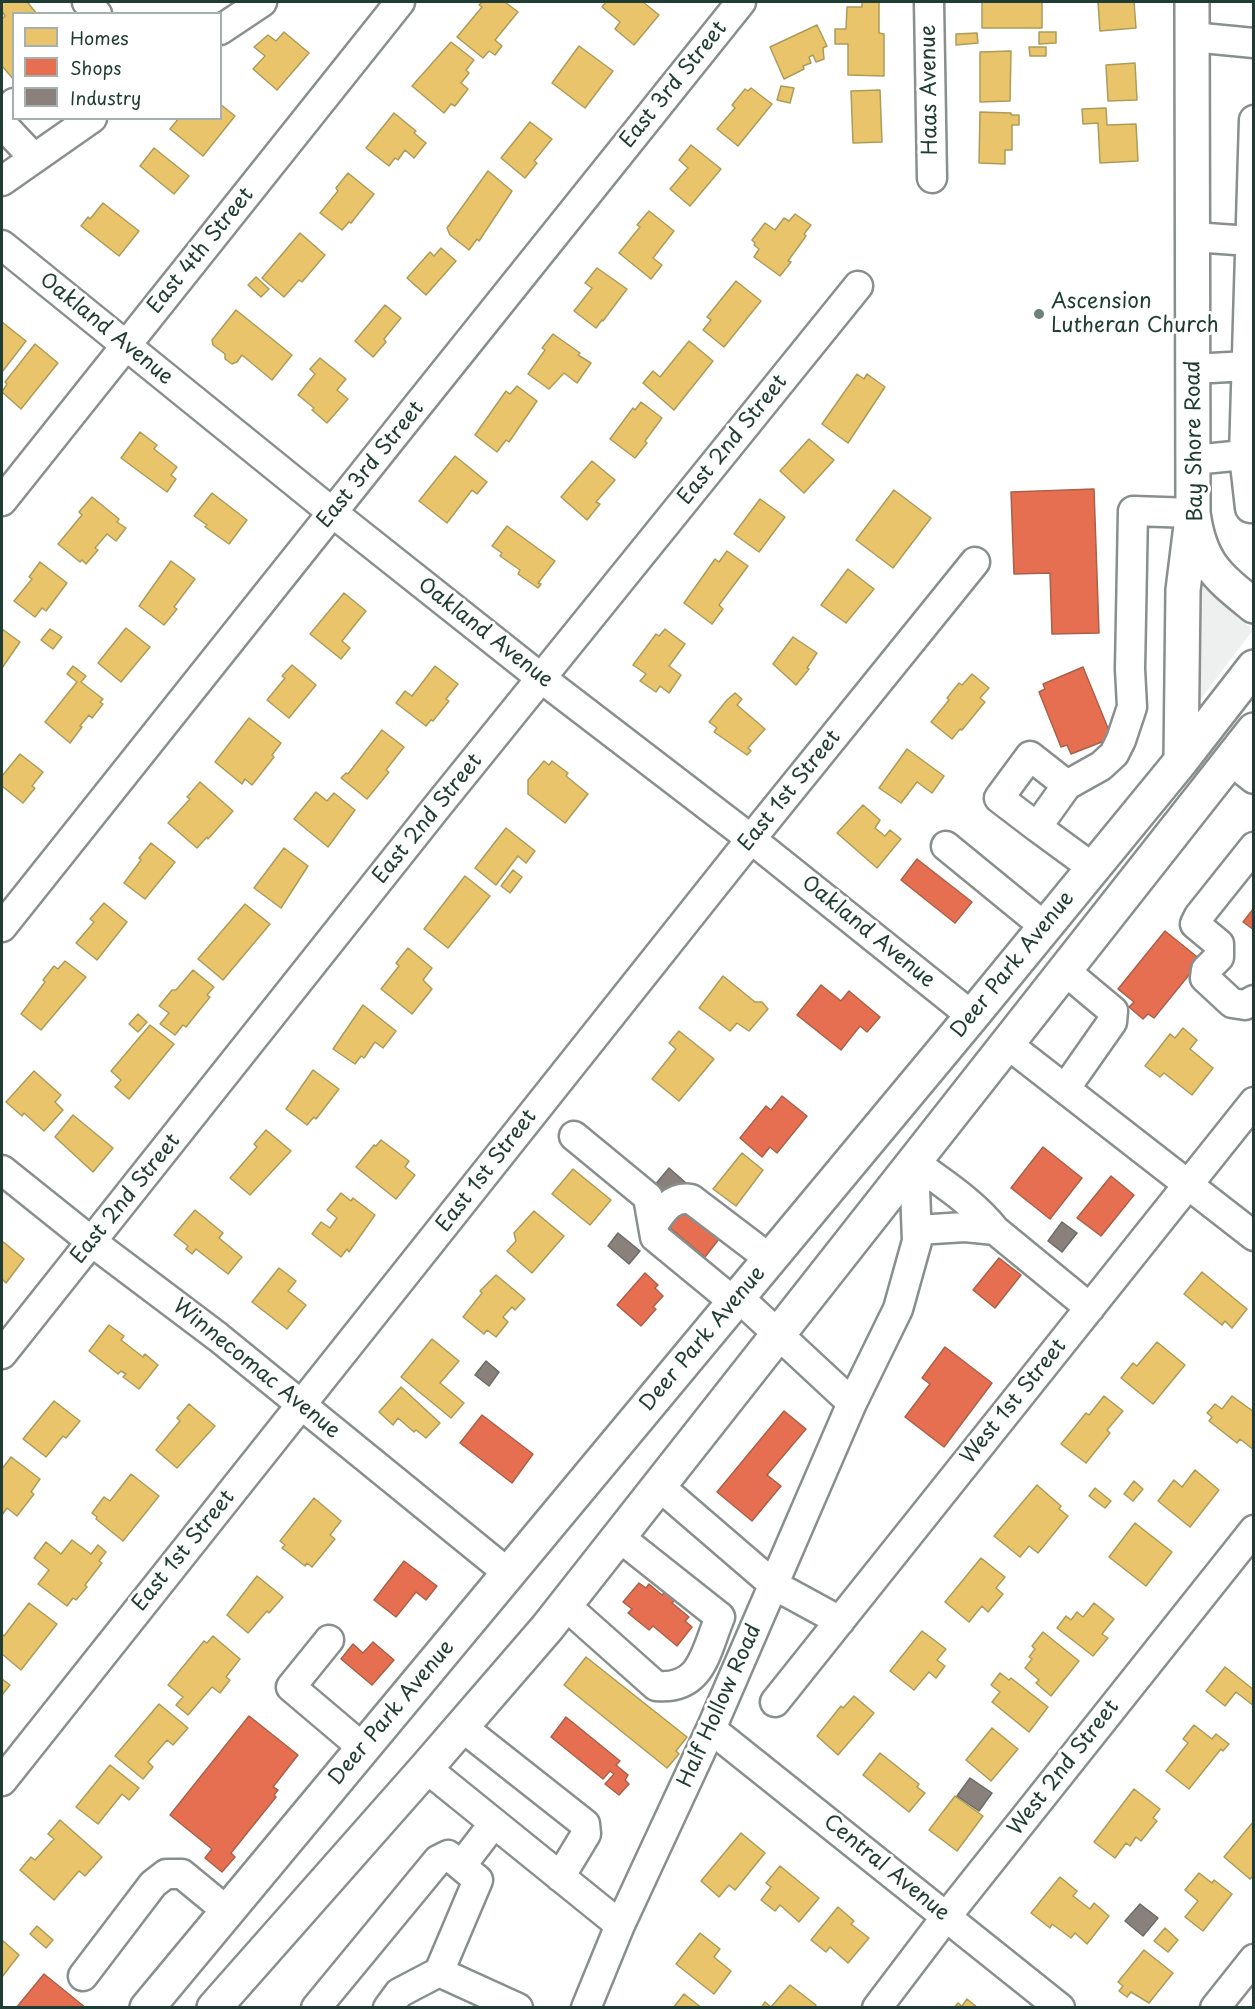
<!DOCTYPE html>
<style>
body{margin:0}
#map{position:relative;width:1255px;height:2009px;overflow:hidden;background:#fff;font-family:"Playpen Sans",sans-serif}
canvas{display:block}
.frame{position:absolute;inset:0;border:3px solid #1f3d34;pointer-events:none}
.legend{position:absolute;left:12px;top:12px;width:210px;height:108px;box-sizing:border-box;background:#fff;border:2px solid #a5b1ae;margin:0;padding:8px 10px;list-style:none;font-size:18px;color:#1f3d34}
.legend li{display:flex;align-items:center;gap:12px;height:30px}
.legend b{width:30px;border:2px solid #a5b1ae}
</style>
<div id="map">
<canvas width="1255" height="2009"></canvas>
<div class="frame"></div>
<ul class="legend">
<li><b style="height:16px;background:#e9c46a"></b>Homes</li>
<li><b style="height:16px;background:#e76f51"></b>Shops</li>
<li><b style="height:16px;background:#8a817c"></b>Industry</li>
</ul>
</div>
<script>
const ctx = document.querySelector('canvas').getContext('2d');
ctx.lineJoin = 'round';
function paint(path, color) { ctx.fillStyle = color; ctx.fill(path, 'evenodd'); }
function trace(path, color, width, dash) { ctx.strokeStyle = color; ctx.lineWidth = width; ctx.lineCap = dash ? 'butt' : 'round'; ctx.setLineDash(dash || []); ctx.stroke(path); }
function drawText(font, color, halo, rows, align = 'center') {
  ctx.font = font + ' "Playpen Sans",sans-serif'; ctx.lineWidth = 6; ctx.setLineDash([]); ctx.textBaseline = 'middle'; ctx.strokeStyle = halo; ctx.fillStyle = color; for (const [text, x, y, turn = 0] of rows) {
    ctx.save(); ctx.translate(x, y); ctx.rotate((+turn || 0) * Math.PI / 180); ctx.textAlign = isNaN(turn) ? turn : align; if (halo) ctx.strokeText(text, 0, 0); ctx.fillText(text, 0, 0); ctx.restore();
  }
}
paint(new Path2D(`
 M1197,580L1253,630L1196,705Z`), '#edf0ef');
const homes = new Path2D(`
 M2,2H31L28,3L37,14H14V80L2,66V19L5,16L2,11Z
 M482,2H505L518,12L495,40L502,46L495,55L489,51L483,58L457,37L482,7L479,5Z
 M606,2H643L659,15L634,45L615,29L620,22L602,7Z
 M862,2H879V33L884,34V76L848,75V44H835V29H846L847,7H862Z
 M982,2H1042V28H982Z
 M1098,2H1134L1136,28L1100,31Z
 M817,25L827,46L823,48L824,59L816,62L813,55L809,57L811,63L803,66L804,69L784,79L770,47Z
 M284,32L309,53L277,90L253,69L265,56L254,47L268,35L276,41Z
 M1039,32H1056V43L1039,44Z
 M977,33L978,43L956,45V34Z
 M451,42L474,60L466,70L469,73L461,83L468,89L455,106L451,104L444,113L412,86Z
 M579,46L613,71L585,108L552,83Z
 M1029,47H1046V56H1030Z
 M1011,51L1010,101L980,102V52Z
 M1135,63L1137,100L1108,101L1106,65Z
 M781,86L794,88L790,103L777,100Z
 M751,88L772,104L738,146L717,129L735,108L732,105L745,89L748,91Z
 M880,90L882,142L853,143L851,91Z
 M220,104L235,116L203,156L170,129L179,118H220Z
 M1106,108L1107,125L1136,124L1138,161L1100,163L1098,123L1083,124L1082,109Z
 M980,112L1011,113V115H1019V125H1012V150H1005V164L979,163Z
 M394,113L416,131L414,133L426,143L414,158L405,150L398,160L395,158L389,166L366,148Z
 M530,122L552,139L534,161L537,163L525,178L501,158Z
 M691,145L721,169L690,206L670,189L688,168L679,160Z
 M154,148L189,176L174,194L140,166Z
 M488,171L512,191L479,241L477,239L469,250L450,235L447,228Z
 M348,173L374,194L351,223L349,222L342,230L320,213L338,191L336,188Z
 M103,203L139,231L119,256L81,226L88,217L90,219Z
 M649,211L674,231L653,258L662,265L651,279L619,253L640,227L637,225Z
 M795,214L811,225L804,234L806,236L788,261L791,262L780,276L754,257L759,249L754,245L755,243L752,240L765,223L775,230L784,218L789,221Z
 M300,233L325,255L302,282L299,280L284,297L262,278Z
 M441,248L456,261L426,295L407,278L430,252L434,256Z
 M597,268L627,289L603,321L602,320L596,328L574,311L592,288L585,283Z
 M256,277L269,289L261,297L248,285Z
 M736,281L761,301L724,347L703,330L711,320L707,317Z
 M385,305L401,318L384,339L386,342L373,357L355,341Z
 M236,310L292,355L272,380L242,355L237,362L232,364L225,359V354L213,345L212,340Z
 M2,322L26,341L2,372Z
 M553,334L580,353L578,355L591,363L577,383L564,373L549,389L528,374L545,350L542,348Z
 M689,341L713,361L674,410L643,383L653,371L660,377Z
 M35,344L58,363L21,409L2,392L7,384L5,382Z
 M320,358L346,379L337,390L348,399L327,423L312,410L314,408L298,395L315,374L310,369Z
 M857,374L864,379L867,374L885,387L848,443L822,424Z
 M517,386L537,401L509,442L506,440L497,452L475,435L506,391L510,394Z
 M641,402L662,418L645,441L647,443L635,458L610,439L633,408L635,410Z
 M140,432L157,445L154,449L177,467L171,475L176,479L167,492L121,458Z
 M809,439L834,460L804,493L780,471Z
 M455,456L487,482L477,494L472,490L447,523L419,501Z
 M592,461L615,480L596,502L600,504L587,520L561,497Z
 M894,490L931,518L893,568L856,540Z
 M212,493L247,520L229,544L205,527L207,525L194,516Z
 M92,497L119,519L117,522L126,528L116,541L107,534L95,548L98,550L86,564L82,560L80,562L58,544L82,515L79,512Z
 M760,499L785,517L759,552L734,534Z
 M507,526L555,561L538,583L541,584L538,588L518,574L520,570L500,556L502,553L492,546Z
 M727,551L748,566L719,605L723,609L712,624L684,603L715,559L719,562Z
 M171,561L195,579L174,607L177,609L164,625L139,606Z
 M40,562L67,583L46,611L42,608L35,617L14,601L32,579L29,577Z
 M848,569L874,589L846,623L821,605Z
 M344,593L366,611L342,641L350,648L341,659L310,634Z
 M126,628L150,647L121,682L98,663Z
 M2,629L20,642L2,668Z
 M50,629L62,637L53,649L41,640Z
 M665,629L685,644L669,666L681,675L669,693L660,686L656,692L640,681L646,674L633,665L656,634L659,636Z
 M793,637L817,653L807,668L809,669L796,685L773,664Z
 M292,665L316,685L289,718L267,700L285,678L282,676Z
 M73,666L86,676L81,682L103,699L100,702L103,704L92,718L89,715L80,726L82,727L70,743L45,722L77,682L67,674Z
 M435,666L458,684L446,699L449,701L433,721L431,720L426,726L396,703L405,691L412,696Z
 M972,674L989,688L980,698L985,702L962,730L960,729L952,739L931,722L949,700L947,698L959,683L962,685Z
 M735,693L742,699L737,705L765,729L748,748L751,751L747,755L714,732L717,728L709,722L727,700Z
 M249,718L281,743L272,755L274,757L252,785L245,779L242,784L215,762Z
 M382,730L404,747L386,770L389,772L367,799L341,778L346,773L348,774Z
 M907,749L944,776L932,793L917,782L901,803L879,788Z
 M20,754L43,772L32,786L35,788L23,803L2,786V776Z
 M544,761L549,765L552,761L568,773L566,776L588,794L565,823L528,794V780Z
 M200,782L233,811L208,839L207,837L197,848L168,823L190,799L187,797Z
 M316,792L327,801L334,793L355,810L328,847L294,819Z
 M863,805L880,820L875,828L885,836L890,830L901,839L877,868L837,833Z
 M506,828L535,851L526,863L518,856L496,885L475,868Z
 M151,843L175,862L145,899L124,883L141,860L139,858Z
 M284,848L308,866L281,908L254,888Z
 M513,870L522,877L510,893L501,886Z
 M465,876L490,896L448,948L424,929Z
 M104,903L127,922L97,960L76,943L94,922L90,919Z
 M245,904L270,924L223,980L198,959Z
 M408,948L432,968L423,980L432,989L412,1014L381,989L399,966L396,963Z
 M65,961L86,977L41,1030L21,1014L45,982L43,980L54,966L58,969Z
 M193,970L214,987L207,995L210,997L186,1027L183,1025L175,1035L160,1024L169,1013L159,1006L172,990H176Z
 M723,976L755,1002H762L768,1009L749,1031L737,1023L730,1031L699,1008Z
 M363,1005L396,1031L383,1048L375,1042L364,1058L361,1056L355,1064L333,1049Z
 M138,1014L147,1022L138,1032L129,1024Z
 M150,1025L174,1044L129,1099L115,1087L121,1080L111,1071Z
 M1183,1028L1197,1040L1190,1049L1213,1068L1192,1095L1164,1073L1160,1077L1145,1066L1170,1034L1175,1038Z
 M679,1031L714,1059L679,1101L652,1079L676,1049L669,1043Z
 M313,1070L339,1089L316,1119L314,1117L307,1125L286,1109Z
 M34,1071L61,1095L55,1102L63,1110L44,1131L24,1113L22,1116L6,1102Z
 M73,1115L113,1148L93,1172L55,1137Z
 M266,1130L291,1151L250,1195L230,1178L257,1147L254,1144Z
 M381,1140L409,1161L405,1167L415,1175L396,1199L356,1167L374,1145L376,1146Z
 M742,1153L763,1170L736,1206L713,1189Z
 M573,1169L611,1200L590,1225L552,1194Z
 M341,1193L351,1201L353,1198L375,1215L349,1252L347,1249L341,1257L312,1234L321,1222L330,1228L337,1218L327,1210Z
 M195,1210L223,1233L219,1238L242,1257L228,1274L196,1249L192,1254L186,1249L188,1246L174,1235Z
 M534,1211L564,1236L532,1273L507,1251L516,1241L514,1233Z
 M2,1241L24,1259L6,1283L2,1279Z
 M279,1268L296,1281L288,1291L306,1305L287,1329L252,1302Z
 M1202,1272L1247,1309L1232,1328L1225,1321L1222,1325L1184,1294Z
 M496,1275L525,1299L515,1310L512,1307L503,1317L508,1322L496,1337L487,1330L484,1334L463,1317L482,1293L480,1291Z
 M109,1325L124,1336L121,1340L143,1357L145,1354L158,1365L139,1389L123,1377L126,1374L121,1371L118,1374L89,1351Z
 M432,1339L459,1361L440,1383L464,1403L451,1418L401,1377Z
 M1157,1342L1185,1365L1153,1404L1121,1378L1133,1363L1137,1366Z
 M401,1387L440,1423L426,1438L416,1430L414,1432L398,1418L393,1425L379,1412Z
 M1104,1396L1123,1411L1107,1430L1110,1433L1086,1463L1061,1444L1086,1413L1089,1415Z
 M1232,1396L1254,1412V1450L1240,1439L1237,1443L1209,1421L1212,1417L1207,1413L1215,1404L1222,1409Z
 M54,1401L80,1421L66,1438L63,1436L46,1457L23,1439Z
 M189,1404L215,1426L177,1468L156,1450L180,1421L177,1418Z
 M11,1457L40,1479L31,1492L34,1494L17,1516L7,1508L2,1515V1469Z
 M1195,1470L1219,1490L1190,1527L1158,1501L1174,1480L1182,1487Z
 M131,1474L159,1496L123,1541L96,1519L97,1517L92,1513L104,1497L110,1501Z
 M1134,1481L1143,1489L1133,1501L1124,1494Z
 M1037,1485L1061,1506L1059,1509L1068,1516L1038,1553L1029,1546L1020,1557L994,1536Z
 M1095,1488L1111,1501L1105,1508L1089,1496Z
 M314,1498L341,1521L330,1535L335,1539L312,1567L307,1563L305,1566L282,1548L285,1545L280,1541Z
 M1135,1523L1172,1552L1146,1586L1109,1557Z
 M72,1540L91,1554L98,1545L106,1552L99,1561L102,1563L85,1585L87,1587L76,1600L73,1598L67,1606L38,1584L49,1570L34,1558L46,1542L61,1554Z
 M981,1558L1005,1577L996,1588L1003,1594L988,1612L982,1606L969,1622L945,1602Z
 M257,1576L283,1597L269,1613L267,1611L248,1633L227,1615Z
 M29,1603L57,1624L21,1670L2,1654V1634L4,1636Z
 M1094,1603L1114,1619L1102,1634L1108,1638L1093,1656L1057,1628L1066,1616L1071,1620L1077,1612L1083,1617Z
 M922,1631L946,1649L937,1660L945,1666L936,1678L929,1672L914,1690L890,1671Z
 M1043,1632L1079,1661L1051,1696L1036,1683L1039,1680L1025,1668L1032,1659L1029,1657L1035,1649L1032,1646Z
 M213,1636L240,1659L226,1677L230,1680L220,1693L212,1687L188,1715L176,1705L183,1697L168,1685L204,1641L207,1643Z
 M586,1657L687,1737L676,1751L679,1754L667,1768L564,1685Z
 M1225,1667L1254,1690V1706L1236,1692L1225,1706L1206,1691Z
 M1000,1673L1009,1680L1011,1678L1048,1707L1029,1732L992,1702L1000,1692L991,1685Z
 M2,1679L10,1685L2,1695Z
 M854,1696L874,1713L838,1755L817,1736L841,1706L843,1708Z
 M159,1704L188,1728L173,1745L167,1740L148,1762L153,1767L143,1779L115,1756Z
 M1194,1725L1212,1739L1216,1734L1229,1744L1223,1751L1221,1749L1189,1789L1166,1771L1188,1743L1183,1739Z
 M992,1728L1018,1749L991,1781L966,1760Z
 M880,1753L919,1784L917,1787L925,1793L909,1812L863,1775Z
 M110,1765L139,1788L129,1800L122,1794L98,1824L76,1807Z
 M1134,1789L1160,1809L1153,1818L1157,1821L1141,1841L1136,1837L1130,1846L1126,1843L1115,1858L1094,1842Z
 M955,1796L983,1816L957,1851L929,1830Z
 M60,1820L102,1857L85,1876L79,1871L54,1900L20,1870L31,1857L35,1860L54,1839L48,1834Z
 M1254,1821V1875L1250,1879L1224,1857Z
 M741,1833L765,1853L735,1890L729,1885L719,1897L701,1881Z
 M780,1866L819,1898L799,1922L780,1905L775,1911L761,1900L771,1887L766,1883Z
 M1199,1873L1212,1883L1214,1880L1232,1894L1203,1931L1185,1917L1198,1901L1185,1890Z
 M1060,1877L1077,1891L1073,1896L1090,1909L1094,1903L1109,1916L1087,1944L1075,1933L1071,1938L1052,1924L1050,1928L1031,1913Z
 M838,1907L854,1921L851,1924L869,1938L848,1963L830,1947L826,1952L811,1940Z
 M37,1926L53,1940L46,1948L30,1934Z
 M1165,1928L1178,1940L1168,1952L1154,1941Z
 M700,1933L720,1949L714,1957L731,1971L714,1994L676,1964Z
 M2,1940L19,1955L2,1977Z
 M1144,1950L1173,1973L1149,2003L1131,1992L1127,1997L1119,1991L1123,1986L1118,1982Z
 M790,1985L816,2005L814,2008H761L765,2002L771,2007Z
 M684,1994L702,2008H673Z
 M967,1999L978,2008H954L958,2003L962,2006Z`);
paint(homes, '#e9c46a');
trace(homes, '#ac9c5a', 1.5);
const shops = new Path2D(`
 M1094,489L1099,633L1052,634L1050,573L1014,574L1011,492Z
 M1083,667L1112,738L1071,754L1067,745L1061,747L1039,692L1045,689L1043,684Z
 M917,859L972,902L955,923L901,880Z
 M1254,908V930L1243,922Z
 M1165,931L1201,960L1154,1018L1148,1014L1143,1019L1129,1007L1134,1002L1118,989Z
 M821,985L841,1001L849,991L880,1017L867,1032L860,1026L841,1050L797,1015Z
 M782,1096L807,1116L777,1153L770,1147L762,1157L740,1138L766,1106L771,1110Z
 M1043,1147L1082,1178L1050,1219L1011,1188Z
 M1111,1176L1134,1195L1101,1236L1077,1218Z
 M690,1202L721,1227L714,1235L719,1239L705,1257L669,1227Z
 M999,1258L1021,1275L995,1308L973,1290Z
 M645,1273L658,1285L655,1288L663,1296L653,1307L656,1309L641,1326L617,1305Z
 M945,1347L992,1383L944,1447L905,1417L930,1384L922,1378Z
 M784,1411L806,1429L767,1475L781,1486L752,1521L717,1492Z
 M482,1415L533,1454L512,1483L460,1443Z
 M404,1561L437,1586L426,1600L416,1592L396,1617L374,1600Z
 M639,1583L646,1588L649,1584L662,1595L665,1592L675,1600L672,1603L689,1617L685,1621L692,1627L677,1646L653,1626L649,1630L628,1613L632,1609L623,1602Z
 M373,1642L394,1660L372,1685L341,1659L353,1644L363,1653Z
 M249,1716L298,1755L273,1787L278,1790L274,1795L276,1797L231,1853L235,1857L222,1872L205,1858L212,1849L170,1815Z
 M566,1717L620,1761L616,1765L628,1775L625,1780L629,1784L619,1795L605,1784L614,1774L610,1771L603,1779L551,1737Z
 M44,1974L86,2008H16Z`);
paint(shops, '#e76f51');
trace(shops, '#ab6048', 1.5);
const industry = new Path2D(`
 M669,1168L686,1183L672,1200L655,1185Z
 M1062,1222L1077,1233L1062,1252L1048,1241Z
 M618,1233L640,1251L629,1264L608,1246Z
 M486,1361L499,1372L489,1386L475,1375Z
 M970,1778L992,1793L979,1811L957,1796Z
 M1140,1904L1158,1918L1143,1936L1125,1921Z`);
paint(industry, '#8a817c');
trace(industry, '#6a6d66', 1.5);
const minor = new Path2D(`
 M87,2L97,14
 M929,2L932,178
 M220,30L262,2
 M1192,37L1254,43
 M2,113L14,103
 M2,124L34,158
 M2,181L92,118
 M1193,237L1250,241
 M2,245L333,513L541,678L751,839L972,1016
 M1193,369L1247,366
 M1193,460L1244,455
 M2,501L400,2
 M1250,508L1244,455L1254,120
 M1230,760L1254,779
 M1037,827L999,798L1030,756L1067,785
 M946,846L1045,927
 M1254,847L1199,916L1195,924L1219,944V957L1206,970L1205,978L1232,1003L1245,1005L1254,1000
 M1093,868L1037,827L1067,785L1101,766L1114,754L1121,740L1132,707L1130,669L1133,511L1193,513
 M2,927C246,618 495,310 741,2
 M1064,970L1113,1011L1112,1022L1065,1089
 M1006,1043L1254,1236
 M574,1136L648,1197L655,1237L734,1302
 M914,1162C942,1183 973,1202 995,1230L1090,1308
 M2,1170L92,1242L218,1337L508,1573
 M653,1225C663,1210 672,1196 691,1199L770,1259
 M917,1230L965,1227L995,1230
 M738,1297L852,1403
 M2,1354L436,808L858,286
 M659,1486L774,1585L840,1621
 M565,1605L656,1686C702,1690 705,1653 720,1617L619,1537
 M329,1640L291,1687L363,1748
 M775,1702L1254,1102
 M462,1727L585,1824L586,1834L560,1877
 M711,1729L1060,2008
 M426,1768L620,1925
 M2,1781L751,839L975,562
 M461,1866L494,1823
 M439,1972L518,2008
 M83,1976L153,1884L166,1874H182L227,1911
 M316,2008L438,1860L448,1855L478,1880L439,1972L399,1993L388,2008
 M586,2008L620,1925L711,1729L852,1403L898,1309L917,1241L914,1162
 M877,2008L946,1917L1254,1530
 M1215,2008L1254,1959`);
const major = new Path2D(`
 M1192,2L1193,513C1200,563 1216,575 1254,606
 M1181,761L1183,590L1191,526
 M147,2008L972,1016L1181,761L1254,667
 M214,2008L426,1768L547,1628L1254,730`);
trace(minor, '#898f8d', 33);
trace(major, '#898f8d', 38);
trace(minor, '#fff', 28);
trace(major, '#fff', 33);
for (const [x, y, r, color] of [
 [1039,314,6,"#6d817b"]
]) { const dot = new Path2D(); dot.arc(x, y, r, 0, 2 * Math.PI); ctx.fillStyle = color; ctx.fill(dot); trace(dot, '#fff', 2); }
drawText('21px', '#1f3d34', '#fff', [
 ["East 3rd Street",674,85,-51],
 ["Haas Avenue",930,90,-91],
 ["East 4th Street",201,251,-51],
 ["Oakland Avenue",106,329,39],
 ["East 2nd Street",733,440,-51],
 ["Bay Shore Road",1195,441,-91],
 ["East 3rd Street",371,465,-51],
 ["Oakland Avenue",485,633,38],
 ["East 1st Street",790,791,-51],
 ["East 2nd Street",428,819,-51],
 ["Oakland Avenue",868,932,39],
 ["Deer Park Avenue",1013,965,-51],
 ["East 1st Street",487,1171,-52],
 ["East 2nd Street",126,1199,-51],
 ["Deer Park Avenue",703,1339,-50],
 ["Winnecomac Avenue",256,1369,39],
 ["West 1st Street",1014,1402,-51],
 ["East 1st Street",184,1551,-51],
 ["Half Hollow Road",720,1706,-66],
 ["Deer Park Avenue",392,1713,-50],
 ["West 2nd Street",1064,1768,-52],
 ["Central Avenue",886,1868,39]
]);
drawText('21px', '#1f3d34', '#fff', [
 ["Ascension",1051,302],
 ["Lutheran Church",1051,326]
], 'left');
</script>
